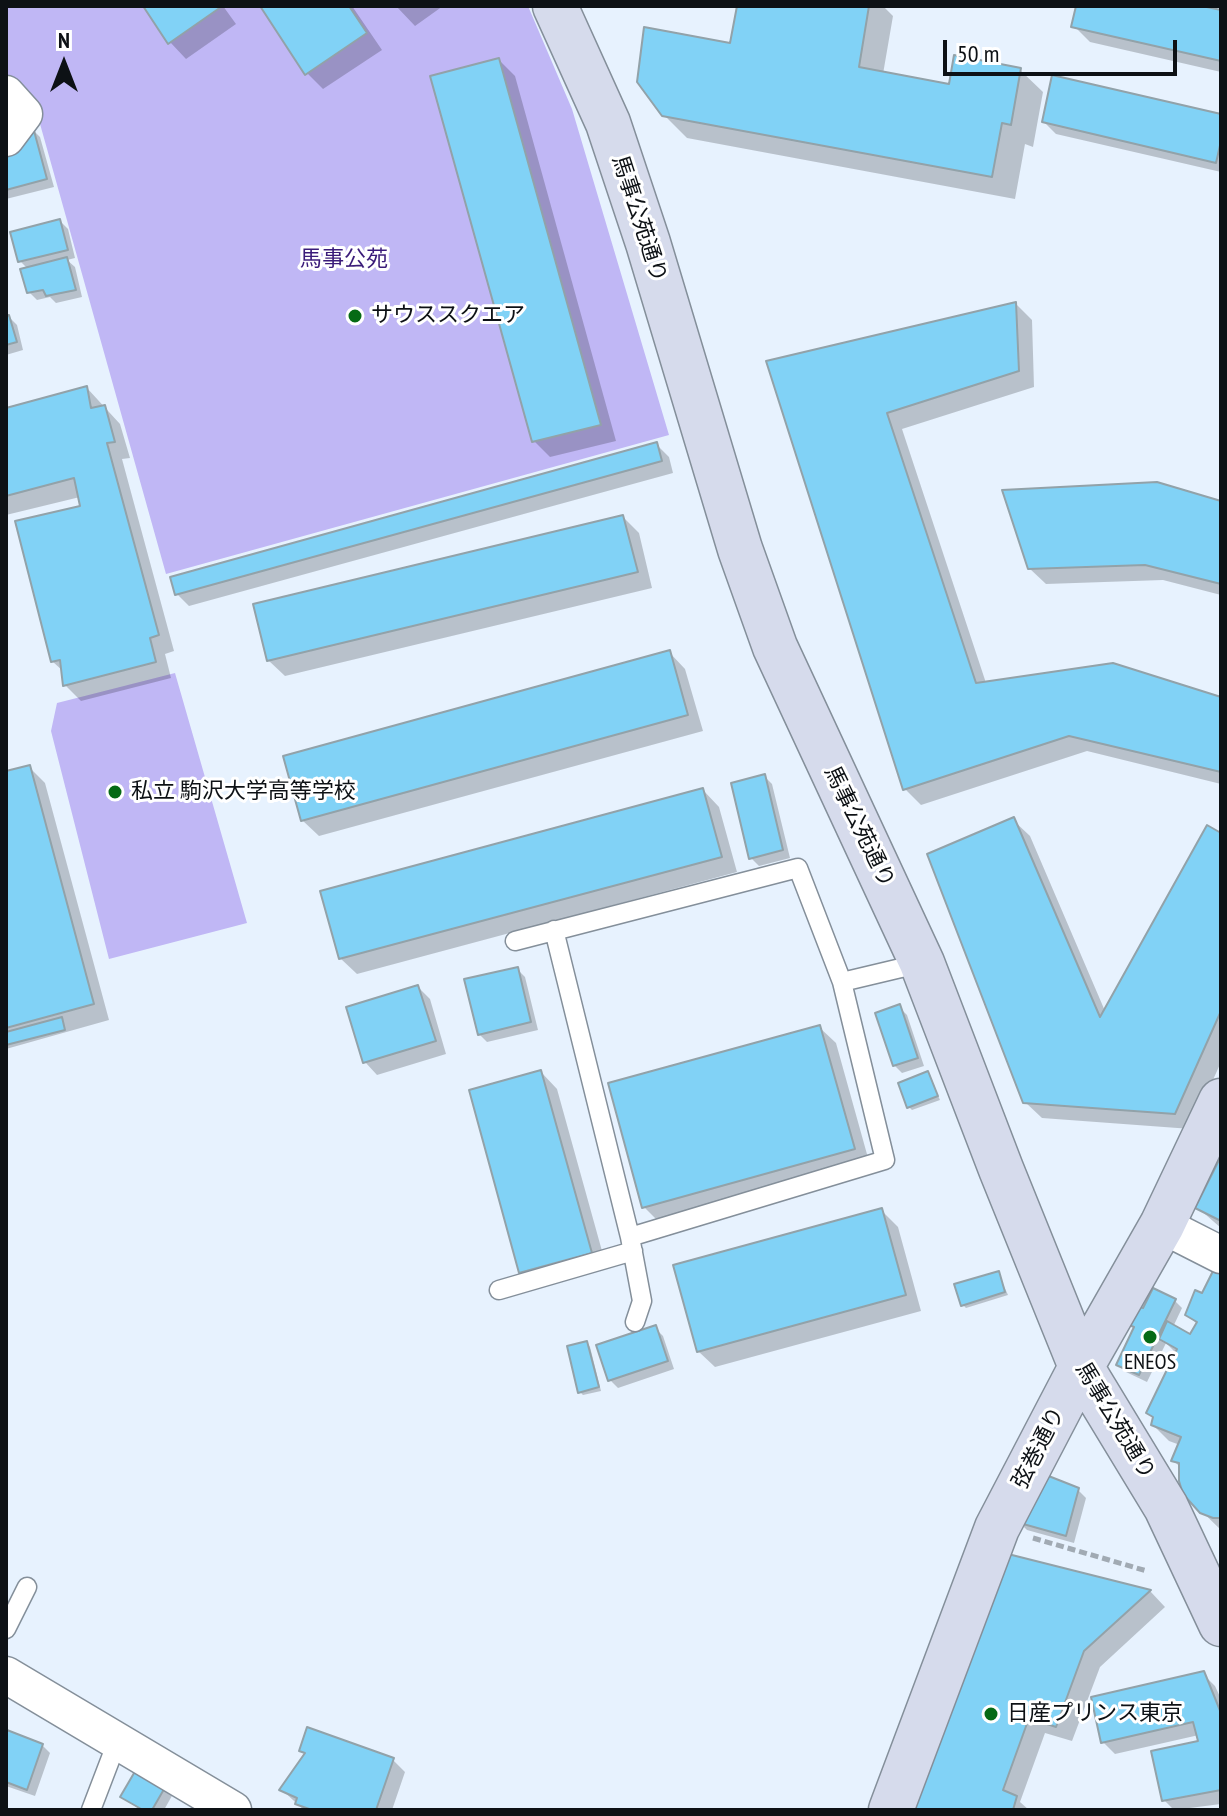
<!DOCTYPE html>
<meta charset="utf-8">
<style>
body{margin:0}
#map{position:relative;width:1227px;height:1816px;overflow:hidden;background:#e7f2fe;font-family:"PT Sans Narrow",sans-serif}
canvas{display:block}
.frame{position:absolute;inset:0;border:8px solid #0d1115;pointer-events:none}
.north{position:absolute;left:24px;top:24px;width:80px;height:80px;-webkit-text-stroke:6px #fff;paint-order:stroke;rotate:0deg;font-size:22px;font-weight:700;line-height:32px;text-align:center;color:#0d1115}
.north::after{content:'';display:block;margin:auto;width:28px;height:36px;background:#0d1115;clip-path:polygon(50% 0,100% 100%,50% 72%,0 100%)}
.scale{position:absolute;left:943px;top:40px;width:234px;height:36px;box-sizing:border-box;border:4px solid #0d1115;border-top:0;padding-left:10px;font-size:24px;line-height:28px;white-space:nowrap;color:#0d1115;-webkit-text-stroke:6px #fff;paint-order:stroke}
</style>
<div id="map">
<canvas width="1227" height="1816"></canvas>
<div class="frame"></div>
<div class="north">N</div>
<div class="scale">50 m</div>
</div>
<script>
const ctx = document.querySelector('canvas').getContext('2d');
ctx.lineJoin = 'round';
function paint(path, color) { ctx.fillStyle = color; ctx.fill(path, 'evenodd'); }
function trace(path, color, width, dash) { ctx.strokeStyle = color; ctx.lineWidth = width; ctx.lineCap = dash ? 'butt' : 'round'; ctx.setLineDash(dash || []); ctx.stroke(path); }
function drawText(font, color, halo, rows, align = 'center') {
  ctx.font = font + ' "PT Sans Narrow","Noto Sans JP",sans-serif'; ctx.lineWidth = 6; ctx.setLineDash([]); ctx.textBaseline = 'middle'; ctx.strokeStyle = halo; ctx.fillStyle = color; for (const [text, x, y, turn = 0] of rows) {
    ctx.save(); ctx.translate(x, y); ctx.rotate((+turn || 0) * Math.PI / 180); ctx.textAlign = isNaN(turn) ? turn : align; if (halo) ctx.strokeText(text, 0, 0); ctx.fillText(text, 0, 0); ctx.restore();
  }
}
paint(new Path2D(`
 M6,6H528L572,109L669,435L166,574L35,106L6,73Z
 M175,673L247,923L109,959L51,731L57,703Z`), '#c0b7f5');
paint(new Path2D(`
 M145,6H223L236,24L186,59L170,42Z
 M262,6H352L382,50L323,89L307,73Z
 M396,6H443L415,26Z
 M739,6H883L893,16L883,74L950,87L1020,70L1043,92L1033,147L1025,144L1015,199L687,138L664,115L731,45Z
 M1078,6H1193L1221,12V72L1090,42L1074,26Z
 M499,60L515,76L616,441L550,457L534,441Z
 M1221,116V172L1056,134L1044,122Z
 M6,118L33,130L40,137L54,187L6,199Z
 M60,221L68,229L75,258L67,260L75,267L82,297L56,303L50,297L37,300L29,292L28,269L20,261Z
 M1016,304L1032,320L1034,387L902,429L986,683L1221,699V784L1087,751L921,805L905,789L769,362Z
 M9,317L17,325L23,350L6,355V318Z
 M87,388L120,424L130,458L122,459L174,651L165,654L171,678L81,701L65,685L64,672L52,661L82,507L80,497L6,515V410Z
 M657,445L669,457L673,473L189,606L177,594Z
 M1221,503V595L1163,580L1046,584L1029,568Z
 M623,517L639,533L652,588L285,676L268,660Z
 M669,652L685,669L703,731L319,836L302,820Z
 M29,767L45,783L109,1020L6,1049V773Z
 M764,776L772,784L790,858L759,866L751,858Z
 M703,790L719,807L737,872L357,974L340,958Z
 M1013,820L1030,836L1105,1011L1221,836V1062L1191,1129L1042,1118L1025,1102Z
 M517,969L525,977L538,1030L487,1042L479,1034Z
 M418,987L430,999L446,1054L377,1075L365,1062Z
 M899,1007L907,1015L924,1066L902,1073L894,1065Z
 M819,1027L836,1043L870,1165L660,1223L644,1207Z
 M541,1072L557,1089L607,1269L537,1288L521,1272Z
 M928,1073L940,1100L912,1110L909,1107Z
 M1221,1161V1228L1198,1208Z
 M881,1210L898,1227L921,1311L715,1367L698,1351Z
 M998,1273L1008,1295L966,1308L963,1305Z
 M1221,1273V1530L1192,1502L1181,1468L1173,1460L1180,1445L1169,1441L1153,1425L1155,1419L1149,1413L1177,1354L1166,1343L1147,1382L1126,1372L1118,1365L1135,1329L1132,1325L1144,1311L1174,1300L1182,1308L1173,1327L1191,1337L1198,1325L1188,1315Z
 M655,1328L663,1336L674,1369L618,1388L610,1380Z
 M587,1343L590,1347L601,1391L583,1395L580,1392Z
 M1078,1490L1086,1498L1074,1543L1027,1530L1019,1522Z
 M1005,1555L1150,1591L1165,1607L1100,1667L1072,1741L1045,1733L1020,1802L1029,1810H903Z
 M1203,1674L1215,1686L1221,1699V1804L1174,1810L1164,1800L1201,1743L1199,1735L1115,1754L1103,1742Z
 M8,1733L42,1745L50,1753L35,1796L6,1786V1739Z
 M302,1750L393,1760L405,1772L392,1810H304L282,1790L306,1755Z
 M138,1771L173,1794L164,1810H140L123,1797Z`), '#0003');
const building = new Path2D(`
 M143,6H220L221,7L168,44Z
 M260,6H349L367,33L305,75Z
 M737,6H869L859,67L949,84L954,55L1021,68L1011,125L1002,123L992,177L662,116L637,82L644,27L730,43Z
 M1076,6H1202L1221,10V61L1071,27Z
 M499,58L601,425L532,442L430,76Z
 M1052,75L1221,114V141L1216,163L1042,122Z
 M33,127L47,179L6,190V158Z
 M60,219L68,250L18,262L10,232Z
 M67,257L76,290L46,296L43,290L27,293L20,269Z
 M1016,302L1019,371L887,413L976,683L1113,663L1221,697V772L1069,736L903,790L766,361Z
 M9,315L17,342L6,345V316Z
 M87,386L91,408L105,405L115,442L107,443L159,635L150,638L156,662L63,686L60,660L51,662L15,521L80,506L74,478L6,496V408Z
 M657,442L662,461L175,595L170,577Z
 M1157,482L1221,501V584L1145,565L1028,569L1002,490Z
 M623,515L638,572L267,661L253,604Z
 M670,650L688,715L301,821L283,756Z
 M30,765L94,1004L6,1028V771Z
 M765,774L783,850L749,859L731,783Z
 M703,788L722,857L339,959L320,891Z
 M1014,817L1100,1017L1207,825L1221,833V1011L1175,1114L1023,1103L927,854Z
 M518,967L531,1022L478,1035L464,979Z
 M418,985L436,1041L363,1063L346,1007Z
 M900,1004L918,1058L893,1066L875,1013Z
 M62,1017L65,1030L6,1045V1032Z
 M820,1025L855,1149L642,1208L608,1083Z
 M541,1070L592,1253L519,1273L469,1090Z
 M928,1071L938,1096L907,1108L898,1083Z
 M1221,1156V1221L1195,1208Z
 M882,1208L906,1295L697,1352L673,1265Z
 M1215,1267L1221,1270V1518H1213L1200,1513L1183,1494L1179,1481V1463L1171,1461L1181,1437L1151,1425L1153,1417L1146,1413L1177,1349L1159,1339L1167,1321L1190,1334L1197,1322L1185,1315L1195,1290L1202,1293Z
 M999,1271L1005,1292L961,1306L954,1284Z
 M1153,1288L1176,1299L1139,1375L1116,1365L1134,1327L1129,1325L1138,1306L1143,1308Z
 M656,1325L668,1361L608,1381L596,1345Z
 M587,1341L599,1387L578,1393L567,1346Z
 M1041,1473L1079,1488L1066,1536L1016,1522Z
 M1004,1553L1151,1590L1084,1651L1056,1727L1029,1718L1003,1790L1017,1796L1013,1810H901Z
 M1204,1671L1221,1713V1790L1162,1801L1151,1751L1198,1741L1193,1722L1101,1743L1091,1697Z
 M307,1727L394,1758L376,1810H312L295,1804L297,1798L279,1790L305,1753L299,1751Z
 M7,1730L43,1744L27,1790L6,1782Z
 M137,1768L167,1784L152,1810H143L120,1797Z`);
paint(building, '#81d2f6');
trace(building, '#92a2a9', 2);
const lane = new Path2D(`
 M554,930L630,1237
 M515,941L798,868L842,982L885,1160L630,1237L642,1301L635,1322
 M842,982L922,963
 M499,1290L633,1251
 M6,1629L27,1587
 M91,1810L117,1742`);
const street = new Path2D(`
 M6,94L24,114L6,138
 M1162,1225L1221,1255
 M6,1675L233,1810`);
const secondary = new Path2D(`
 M555,6L608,123L648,243L740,549L775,647L922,963L1001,1169L1081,1367L1166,1507L1221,1624
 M891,1810L997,1528L1081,1367L1162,1225L1221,1101`);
trace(lane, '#848f9a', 21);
trace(street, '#848f9a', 39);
trace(secondary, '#848f9a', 47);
trace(new Path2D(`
 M1033,1538L1147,1571`), '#a1aab3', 5, [8, 4]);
trace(lane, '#fff', 18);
trace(street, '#fff', 36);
trace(secondary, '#d6dbec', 44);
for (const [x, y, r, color] of [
 [355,316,8,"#066a15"],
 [115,792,8,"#066a15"],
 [1150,1337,8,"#066a15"],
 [991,1714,8,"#066a15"]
]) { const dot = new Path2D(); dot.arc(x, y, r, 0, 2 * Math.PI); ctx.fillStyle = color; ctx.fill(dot); trace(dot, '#fff', 3); }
drawText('22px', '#0d1115', '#fff', [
 ["馬事公苑通り",639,219,72],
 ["馬事公苑通り",859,827,64],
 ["馬事公苑通り",1115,1421,59],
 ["弦巻通り",1039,1448,-63]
]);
drawText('22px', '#3a1b79', '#fff', [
 ["馬事公苑",344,260]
]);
drawText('22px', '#0d1115', '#fff', [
 ["サウススクエア",371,316],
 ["私立 駒沢大学高等学校",131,792],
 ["ENEOS",1150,1363,"center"],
 ["日産プリンス東京",1007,1714]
], 'left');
</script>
